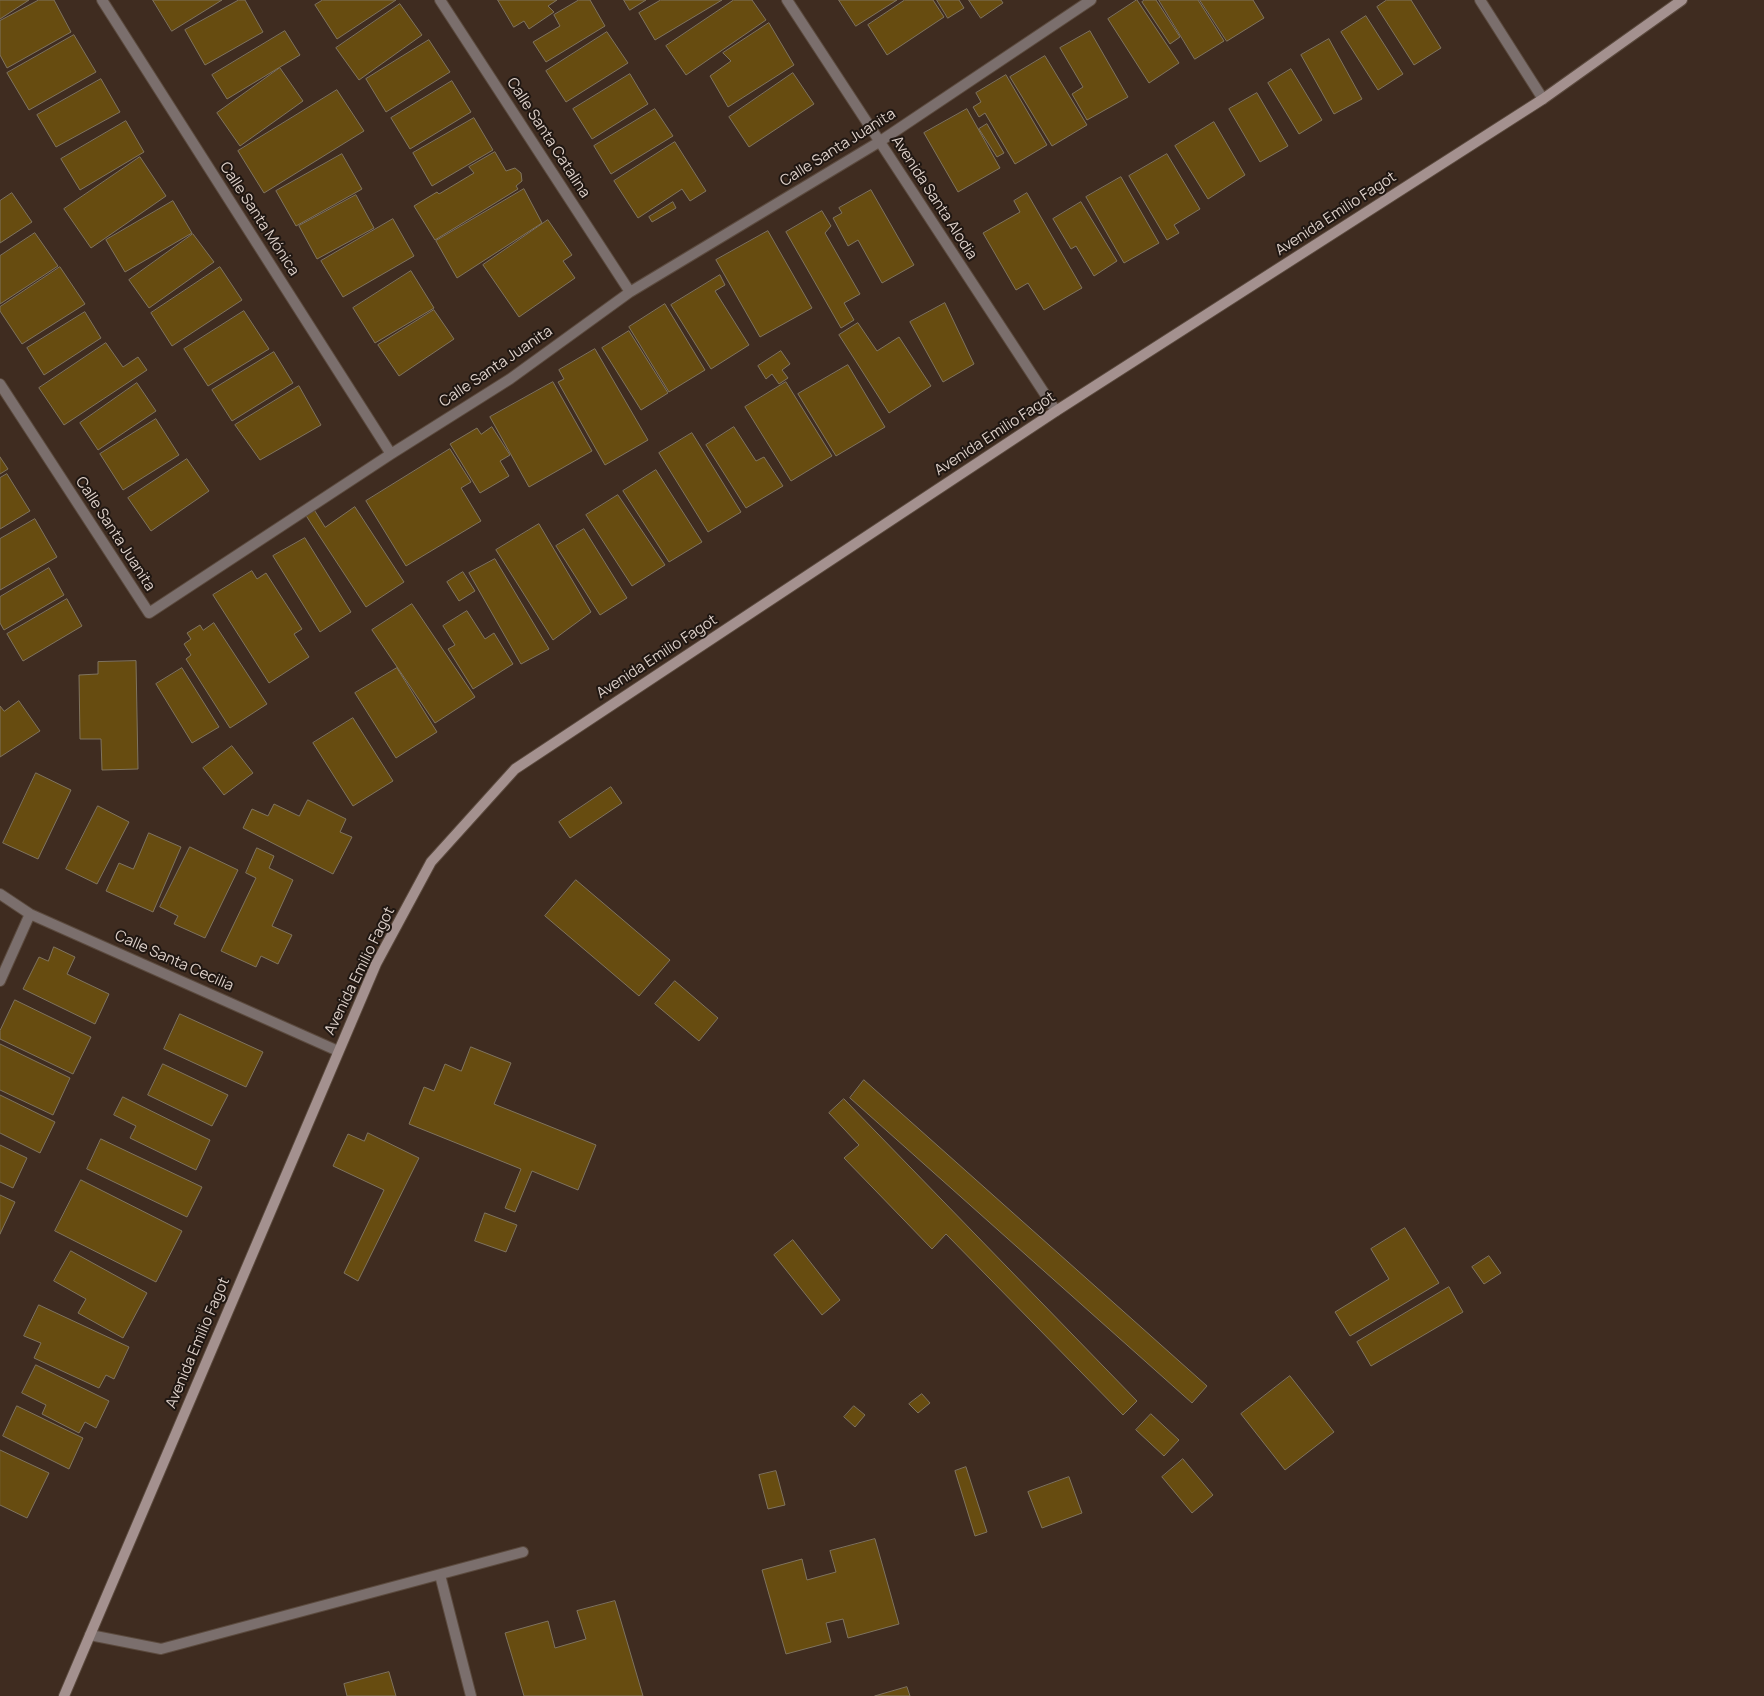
<!DOCTYPE html>
<meta charset="utf-8">
<style>
body{margin:0}
canvas{display:block;background:#3f2c20}
</style>
<canvas width="1764" height="1696"></canvas>
<script>
const ctx = document.querySelector('canvas').getContext('2d');
ctx.lineJoin = 'round';
function paint(path, color) { ctx.fillStyle = color; ctx.fill(path, 'evenodd'); }
function trace(path, color, width, dash) { ctx.strokeStyle = color; ctx.lineWidth = width; ctx.lineCap = dash ? 'butt' : 'round'; ctx.setLineDash(dash || []); ctx.stroke(path); }
function drawText(font, color, halo, rows, align = 'center') {
  ctx.font = font + ' Manrope,sans-serif'; ctx.lineWidth = 4; ctx.setLineDash([]); ctx.textBaseline = 'middle'; ctx.strokeStyle = halo; ctx.fillStyle = color; for (const [text, x, y, turn = 0] of rows) {
    ctx.save(); ctx.translate(x, y); ctx.rotate((+turn || 0) * Math.PI / 180); ctx.textAlign = isNaN(turn) ? turn : align; if (halo) ctx.strokeText(text, 0, 0); ctx.fillText(text, 0, 0); ctx.restore();
  }
}
const building = new Path2D(`
 M0,0H29L0,19Z
 M39,0H54L71,32L7,68L0,55V21Z
 M153,0H222L172,31Z
 M239,0H245L263,32L205,65L185,30Z
 M323,0H396L337,39L315,5Z
 M498,0H557L548,6L554,12L529,29L524,21L514,27Z
 M579,0H590L605,26L546,62L533,42L560,26L554,15Z
 M624,0H646L630,10Z
 M661,0H722L655,40L639,13Z
 M734,0H752L766,20L686,75L666,46Z
 M839,0H897L856,26Z
 M905,0H933L944,17L887,55L868,25Z
 M937,0H959L964,8L948,18Z
 M969,0H1001L1003,3L981,18Z
 M1137,0L1179,63L1149,83L1108,19Z
 M1145,0H1156L1180,37L1170,44L1142,2Z
 M1159,0H1198L1224,41L1195,59Z
 M1200,0H1253L1264,18L1227,41Z
 M1387,0H1411L1441,48L1414,65L1377,7Z
 M400,4L422,35L359,80L336,48Z
 M1366,16L1403,74L1378,90L1341,32Z
 M769,23L794,65L728,107L710,76L731,61L723,53Z
 M285,31L300,55L227,99L212,75Z
 M1090,31L1128,97L1087,120L1072,94L1083,87L1060,48Z
 M607,32L628,63L566,102L546,71Z
 M74,35L96,72L29,110L7,73Z
 M1329,39L1362,99L1334,114L1301,55Z
 M429,40L450,72L386,112L366,79Z
 M1045,56L1087,125L1052,146L1010,77Z
 M280,68L303,101L240,146L217,113Z
 M1291,69L1322,120L1299,134L1268,83Z
 M793,73L814,104L749,147L729,117Z
 M630,74L648,104L592,139L573,109Z
 M1006,75L1047,145L1015,164L985,113L979,117L973,107L981,102L976,93Z
 M101,79L120,112L56,147L37,115Z
 M452,81L471,112L410,149L391,118Z
 M337,90L364,131L264,193L238,151Z
 M1257,93L1288,146L1260,162L1229,109Z
 M655,109L673,136L611,174L594,146Z
 M967,109L1000,168L958,192L924,133Z
 M474,118L493,150L432,186L413,153Z
 M126,121L144,152L80,190L61,159Z
 M1214,122L1245,175L1208,199L1175,146Z
 M987,124L1004,153L997,157L979,129Z
 M675,142L706,191L690,201L682,189L638,218L614,181Z
 M495,152L506,171L515,168L521,173L522,181L516,186L518,189L435,240L414,206L437,192L439,194L474,173L469,167Z
 M342,154L362,189L296,226L276,191Z
 M1167,154L1200,209L1174,225L1179,233L1167,240L1129,176Z
 M140,157L166,196L91,248L64,209Z
 M1121,177L1159,243L1124,263L1086,197Z
 M524,189L542,223L457,278L436,241Z
 M871,190L914,265L882,283L858,240L848,246L833,218L842,213L839,208Z
 M12,193L32,222L0,243V201Z
 M1027,193L1082,288L1044,310L1028,283L1016,290L983,233L1020,212L1014,201Z
 M356,195L374,228L317,259L299,226Z
 M173,201L192,233L125,272L106,240Z
 M673,202L676,208L652,222L649,217Z
 M1081,202L1117,261L1094,276L1076,246L1071,249L1053,219Z
 M822,211L831,226L825,233L860,294L844,303L854,320L841,328L786,232Z
 M393,219L414,256L343,297L321,261Z
 M548,220L572,255L563,261L575,278L519,317L483,265Z
 M768,231L812,308L760,337L716,260Z
 M35,233L58,266L0,304V256Z
 M193,234L214,262L149,308L129,280Z
 M60,267L85,304L22,344L0,311V307Z
 M220,267L242,300L172,346L151,313Z
 M411,271L434,308L375,343L353,308Z
 M720,275L725,285L715,291L749,345L711,369L671,305Z
 M945,303L974,364L943,382L910,322Z
 M665,304L705,370L669,392L629,327Z
 M434,310L454,339L399,376L378,345Z
 M244,311L269,349L208,386L184,349Z
 M85,312L101,338L44,375L27,348Z
 M858,323L877,351L899,337L931,386L889,413L839,335Z
 M629,331L668,393L641,410L602,348Z
 M106,343L123,367L138,357L147,370L64,425L39,388Z
 M595,349L648,440L605,465L558,382L564,379L559,370Z
 M781,351L790,364L782,370L788,378L779,384L772,374L766,379L758,366Z
 M274,352L293,383L232,421L212,390Z
 M848,365L885,427L836,456L798,394Z
 M553,382L592,451L529,487L490,417Z
 M786,382L832,456L791,481L745,407Z
 M137,383L156,411L98,450L80,423Z
 M299,386L321,425L260,460L235,425Z
 M156,419L179,455L123,490L100,454Z
 M492,427L510,455L500,461L509,476L480,493L450,444L477,428L481,434Z
 M734,427L756,461L764,457L783,486L746,508L706,445Z
 M692,433L741,512L708,532L659,453Z
 M450,449L471,482L461,488L481,521L406,566L366,501Z
 M0,457L8,469L0,474Z
 M187,459L209,491L151,531L128,498Z
 M656,470L702,542L669,562L623,491Z
 M7,474L30,511L0,529V478Z
 M618,495L665,565L632,586L586,515Z
 M355,507L404,582L366,607L305,514L313,508L325,527Z
 M35,519L57,557L0,590V539Z
 M539,524L591,612L553,640L496,550Z
 M584,529L627,598L600,615L556,546Z
 M305,538L351,612L320,632L273,556Z
 M495,559L549,649L521,664L469,573Z
 M49,568L64,595L4,630L0,623V597Z
 M252,571L257,579L266,573L302,629L294,634L309,657L269,683L213,595Z
 M463,572L475,591L459,601L447,582Z
 M67,599L82,626L23,661L7,634Z
 M412,604L475,697L435,723L372,630Z
 M467,611L485,639L494,633L513,664L473,689L448,649L455,645L443,626Z
 M214,623L267,704L230,728L186,659L191,655L184,644L191,639L187,633L200,625L203,630Z
 M136,661L138,769L102,770L101,739H80L79,675L98,674V662Z
 M182,668L219,727L192,743L156,684Z
 M397,668L437,732L396,758L355,693Z
 M19,701L40,731L0,757V706L4,711Z
 M353,718L393,781L353,806L313,743Z
 M232,746L253,773L224,795L203,768Z
 M36,773L71,790L38,859L3,843Z
 M611,787L622,803L570,838L559,822Z
 M308,800L346,819L340,832L352,837L333,874L243,828L252,809L268,816L274,804L299,816Z
 M98,806L129,822L97,884L66,869Z
 M149,833L181,847L153,912L106,891L119,863L133,869Z
 M190,847L238,870L205,938L174,924L178,916L160,907Z
 M257,848L274,856L269,868L293,880L272,926L292,935L278,964L261,956L256,967L221,951L256,878L246,873Z
 M576,880L670,960L639,996L545,916Z
 M54,947L75,957L67,974L109,994L95,1024L23,989L39,957L48,961Z
 M675,981L718,1018L699,1041L655,1004Z
 M15,1000L91,1037L73,1074L0,1039V1031Z
 M180,1014L263,1052L246,1087L164,1049Z
 M0,1044L70,1078L53,1115L0,1090Z
 M471,1047L511,1063L494,1104L596,1145L578,1190L532,1171L515,1212L505,1208L521,1169L409,1124L424,1087L434,1091L445,1064L461,1071Z
 M163,1064L228,1095L212,1126L148,1095Z
 M864,1080L1207,1386L1192,1403L850,1098Z
 M0,1095L55,1122L40,1153L0,1133Z
 M123,1097L210,1140L196,1170L130,1138L136,1126L114,1115Z
 M844,1099L1137,1401L1123,1415L946,1234L932,1249L844,1158L859,1145L829,1113Z
 M368,1133L419,1158L358,1281L344,1273L384,1190L333,1166L348,1134L364,1141Z
 M101,1139L202,1187L187,1217L87,1169Z
 M0,1145L27,1158L13,1188L0,1182Z
 M81,1180L182,1231L156,1282L55,1231Z
 M0,1195L15,1202L0,1234Z
 M485,1213L517,1225L506,1252L475,1241Z
 M1405,1228L1439,1283L1350,1336L1335,1312L1389,1279L1371,1249Z
 M793,1240L840,1300L822,1315L774,1255Z
 M71,1251L147,1293L123,1338L78,1313L86,1299L54,1281Z
 M1489,1256L1501,1273L1484,1284L1472,1267Z
 M1449,1287L1463,1312L1371,1366L1357,1342Z
 M39,1305L129,1347L114,1379L106,1375L99,1388L34,1358L41,1343L24,1336Z
 M36,1365L109,1401L96,1428L85,1422L79,1433L42,1414L46,1405L22,1393Z
 M1290,1376L1334,1432L1285,1470L1241,1414Z
 M922,1394L930,1403L918,1413L909,1404Z
 M17,1406L83,1438L69,1469L3,1436Z
 M854,1406L865,1415L855,1427L844,1417Z
 M1151,1414L1179,1440L1164,1456L1136,1430Z
 M0,1450L49,1473L27,1518L0,1505Z
 M1183,1459L1213,1495L1192,1513L1162,1477Z
 M966,1467L987,1532L975,1536L955,1471Z
 M776,1471L785,1505L768,1509L759,1475Z
 M1069,1477L1082,1513L1042,1528L1028,1492Z
 M875,1539L899,1624L848,1638L843,1619L826,1623L831,1642L786,1654L762,1570L802,1559L807,1580L836,1572L830,1551Z
 M615,1601L643,1696H524L505,1633L548,1621L555,1648L586,1639L577,1611Z
 M389,1672L396,1696H347L344,1684Z
 M907,1687L910,1696H875Z`);
paint(building, '#674c10');
trace(building, '#7f735e', 1);
const lane = new Path2D(`
 M440,1575L471,1696`);
const street = new Path2D(`
 M102,0L391,454
 M440,0L630,292
 M787,0L1056,411
 M1480,0L1543,99
 M0,384L149,613L391,454L510,379L630,292L879,142L1091,0
 M0,894L30,914L338,1051
 M0,981L30,914
 M90,1635L161,1649L523,1552`);
const secondary = new Path2D(`
 M64,1696L376,964L431,862L515,769L1056,411L1543,99L1682,0`);
trace(lane, '#5b4a3e', 12);
trace(street, '#5b4a3e', 12);
trace(secondary, '#5b4a3e', 12);
trace(lane, '#7b6f6d', 10);
trace(street, '#7b6f6d', 10);
trace(secondary, '#a4918f', 10);
drawText('15px', '#ddd0c9', '#201712', [
 ["Calle Santa Catalina",548,138,57],
 ["Calle Santa Juanita",838,148,-32],
 ["Avenida Santa Alodia",934,198,57],
 ["Avenida Emilio Fagot",1336,214,-33],
 ["Calle Santa Mónica",259,219,57],
 ["Calle Santa Juanita",496,367,-34],
 ["Avenida Emilio Fagot",995,434,-33],
 ["Calle Santa Juanita",115,534,57],
 ["Avenida Emilio Fagot",657,657,-33],
 ["Calle Santa Cecilia",174,961,24],
 ["Avenida Emilio Fagot",360,971,-64],
 ["Avenida Emilio Fagot",198,1343,-67]
]);
</script>
